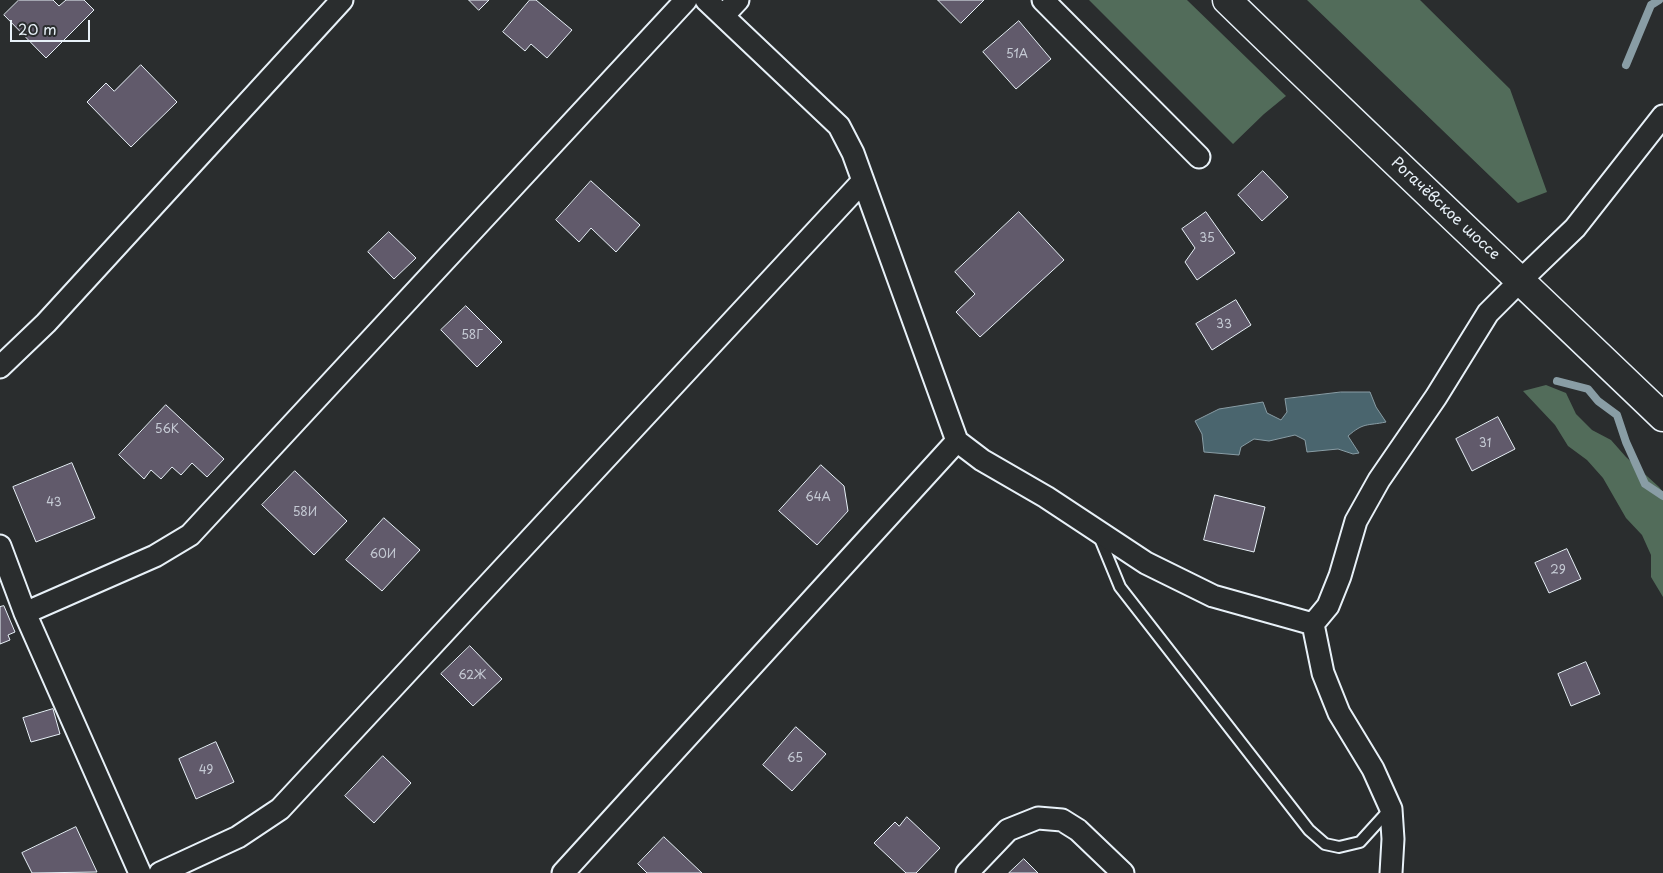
<!DOCTYPE html>
<meta charset="utf-8">
<style>
body{margin:0}
#map{position:relative;width:1663px;height:873px;overflow:hidden;background:#2a2d2e;font-family:"Playpen Sans",sans-serif}
canvas{display:block}
.scale{position:absolute;left:10px;top:20px;width:80px;height:22px;box-sizing:border-box;border:2px solid #e8f1f8;border-top:0;padding-left:6px;font-size:15px;line-height:18px;white-space:nowrap;color:#e8f1f8;-webkit-text-stroke:4px #2a2d2e;paint-order:stroke}
</style>
<div id="map">
<canvas width="1663" height="873"></canvas>
<div class="scale">20 m</div>
</div>
<script>
const ctx = document.querySelector('canvas').getContext('2d');
ctx.lineJoin = 'round';
function paint(path, color) { ctx.fillStyle = color; ctx.fill(path, 'evenodd'); }
function trace(path, color, width, dash) { ctx.strokeStyle = color; ctx.lineWidth = width; ctx.lineCap = dash ? 'butt' : 'round'; ctx.setLineDash(dash || []); ctx.stroke(path); }
function drawText(font, color, halo, rows, align = 'center') {
  ctx.font = font + ' "Playpen Sans",sans-serif'; ctx.lineWidth = 5; ctx.setLineDash([]); ctx.textBaseline = 'middle'; ctx.strokeStyle = halo; ctx.fillStyle = color; for (const [text, x, y, turn = 0] of rows) {
    ctx.save(); ctx.translate(x, y); ctx.rotate((+turn || 0) * Math.PI / 180); ctx.textAlign = isNaN(turn) ? turn : align; if (halo) ctx.strokeText(text, 0, 0); ctx.fillText(text, 0, 0); ctx.restore();
  }
}
paint(new Path2D(`
 M1089,0H1187L1286,96L1264,114L1233,144Z
 M1307,0H1420L1510,89L1547,192L1518,203Z
 M1546,385L1566,393L1576,414L1592,430L1611,440L1626,457L1659,487L1663,492V597L1651,577V555L1642,535L1626,518L1603,478L1587,460L1568,446L1555,425L1523,391Z`), '#526c5a');
const water = new Path2D(`
 M1341,392H1370L1376,407L1386,422C1367,426 1364,422 1348,436L1359,453L1353,454L1338,449L1307,452L1305,440L1295,435L1269,441L1254,439L1241,447L1239,455L1204,452L1202,434L1195,421L1219,409L1263,402L1267,413L1281,420L1287,412L1285,399Z`);
paint(water, '#4a656e');
trace(water, '#899da5', 1);
trace(new Path2D(`
 M1626,65L1651,5L1659,0
 M1557,381L1588,389L1598,401L1617,415L1626,442L1645,484L1663,496`), '#899da5', 8);
const building = new Path2D(`
 M19,0H53L59,6L66,0H84L94,10L46,58L4,15Z
 M469,0H489L479,10Z
 M530,0H536L572,30L547,58L531,44L525,51L503,32Z
 M938,0H984L961,23Z
 M1019,21L1051,59L1016,89L983,52Z
 M141,65L177,102L131,147L87,102L106,83L114,91Z
 M1263,171L1288,197L1262,221L1238,195Z
 M591,181L640,225L616,252L591,228L579,242L556,220Z
 M1019,212L1064,260L980,337L956,312L975,294L955,272Z
 M1206,212L1235,253L1197,280L1185,262L1195,248L1182,229Z
 M389,232L416,258L394,279L368,252Z
 M1236,300L1251,325L1212,350L1196,324Z
 M466,306L502,342L477,367L441,330Z
 M166,405L224,459L207,477L192,463L181,475L172,467L161,479L151,470L144,479L119,455Z
 M1498,417L1515,449L1472,471L1456,439Z
 M72,463L95,518L36,542L13,487Z
 M821,465L844,486L848,511L817,545L779,511Z
 M295,471L347,521L314,555L262,505Z
 M1215,495L1265,507L1254,552L1204,540Z
 M384,518L420,550L382,591L346,560Z
 M1567,549L1581,579L1549,593L1535,563Z
 M4,606L15,632L8,635L10,640L0,644V607Z
 M470,646L502,679L473,706L441,674Z
 M1586,662L1600,694L1571,706L1558,674Z
 M53,709L60,734L31,742L23,718Z
 M796,727L826,754L792,791L763,765Z
 M216,742L234,782L196,799L179,759Z
 M383,756L411,783L374,823L345,796Z
 M907,817L940,848L916,873H906L874,843L895,822L899,826Z
 M76,827L97,872L32,873L22,853Z
 M664,837L702,873H647L638,864Z
 M1024,859L1038,873H1009Z`);
paint(building, '#615a6b');
trace(building, '#e8f1f8', 1);
const lane = new Path2D(`
 M1099,536L1120,587L1309,830L1325,844L1339,847L1360,842L1390,809`);
const street = new Path2D(`
 M706,0L839,126L853,153L957,441L982,460L1046,497L1146,563L1213,596L1313,624
 M1043,0L1199,157
 M723,16L738,0
 M0,367L46,323L342,0
 M0,546L25,613L140,873
 M25,613L155,556L190,535L686,0
 M160,873L238,837L280,809L862,182
 M563,873L957,441
 M967,873L1008,830L1038,818L1062,820L1078,830L1123,873
 M1391,873L1393,839L1391,809L1373,769L1339,713L1323,673L1313,624L1328,606L1340,576L1356,521L1379,480L1436,397L1488,313L1521,280L1575,228L1663,116`);
const secondary = new Path2D(`
 M1227,0C1371,140 1518,278 1663,417`);
trace(lane, '#e8f1f8', 14);
trace(street, '#e8f1f8', 25);
trace(secondary, '#e8f1f8', 31);
trace(lane, '#2a2d2e', 10);
trace(street, '#2a2d2e', 21);
trace(secondary, '#2a2d2e', 28);
drawText('12px', '#c6cbd5', null, [
 ["51А",1017,55],
 ["35",1207,239],
 ["33",1224,325],
 ["58Г",472,336],
 ["56К",167,430],
 ["31",1485,444],
 ["64А",818,498],
 ["43",54,503],
 ["58И",305,513],
 ["60И",383,555],
 ["29",1558,571],
 ["62Ж",472,676],
 ["65",795,759],
 ["49",206,771]
]);
drawText('15px', '#e8f1f8', '#2a2d2e', [
 ["Рогачёвское шоссе",1445,209,43]
]);
</script>
